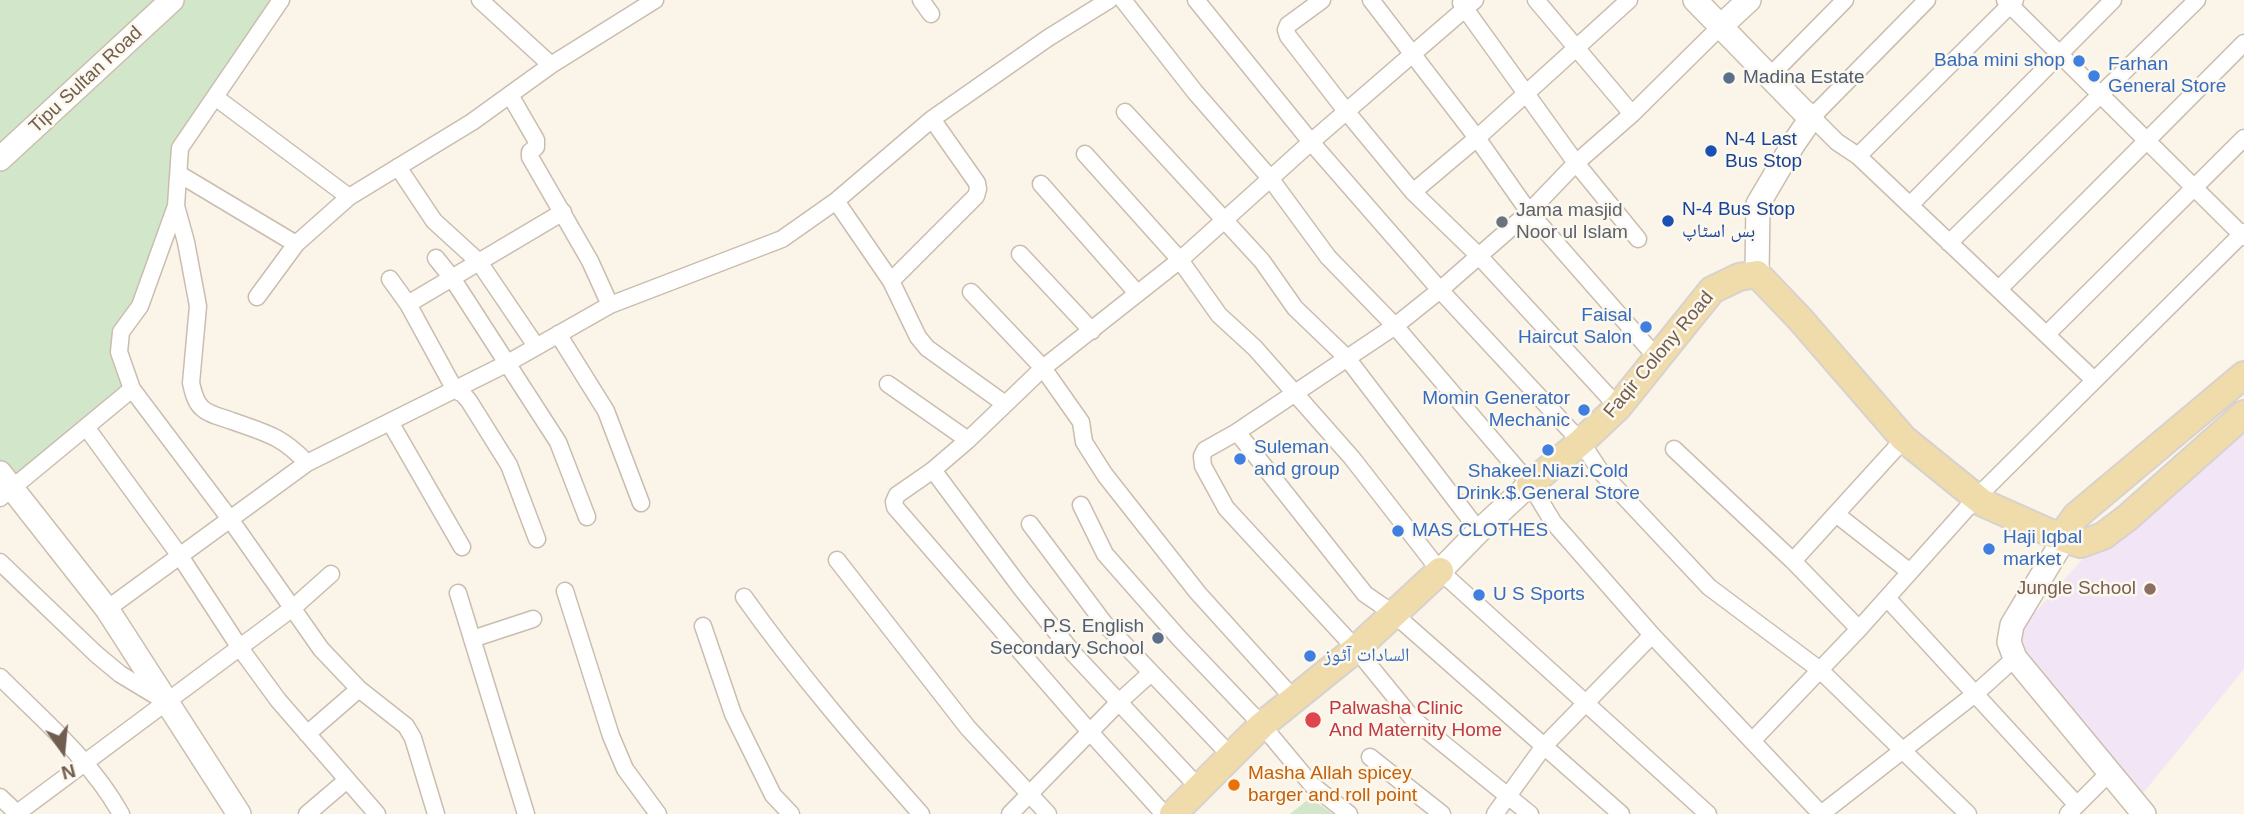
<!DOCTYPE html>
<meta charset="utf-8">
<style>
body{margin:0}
#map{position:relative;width:2244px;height:814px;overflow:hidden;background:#faf4e9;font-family:Arial,sans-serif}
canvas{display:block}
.north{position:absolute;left:28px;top:716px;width:70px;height:70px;-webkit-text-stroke:5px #fdf8ee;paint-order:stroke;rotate:165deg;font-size:19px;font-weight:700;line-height:28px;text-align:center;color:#715e50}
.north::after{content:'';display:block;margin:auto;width:24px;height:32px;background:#715e50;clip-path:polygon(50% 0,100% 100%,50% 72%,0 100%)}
</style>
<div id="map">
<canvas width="2244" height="814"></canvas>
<div class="north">N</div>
</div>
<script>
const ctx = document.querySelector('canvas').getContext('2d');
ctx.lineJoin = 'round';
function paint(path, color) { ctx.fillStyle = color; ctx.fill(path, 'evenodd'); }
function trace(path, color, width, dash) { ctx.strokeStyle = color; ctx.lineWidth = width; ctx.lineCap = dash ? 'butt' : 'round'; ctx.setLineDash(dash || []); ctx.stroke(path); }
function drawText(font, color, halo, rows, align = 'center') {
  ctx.font = font + ' Arial,"Noto Naskh Arabic",sans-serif'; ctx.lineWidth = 5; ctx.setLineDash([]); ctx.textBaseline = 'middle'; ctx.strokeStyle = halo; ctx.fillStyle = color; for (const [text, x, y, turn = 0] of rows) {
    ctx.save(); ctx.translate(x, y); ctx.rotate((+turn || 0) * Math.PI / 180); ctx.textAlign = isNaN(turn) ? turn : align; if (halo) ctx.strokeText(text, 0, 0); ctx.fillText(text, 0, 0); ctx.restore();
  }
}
paint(new Path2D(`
 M2244,414V669L2135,803L2009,642L2103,536Z`), '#f1e5f6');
paint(new Path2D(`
 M0,0H283L182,149L177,207L122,334L133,391L13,491L0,475Z
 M1310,798L1333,814H1290Z`), '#d2e6c9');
const street = new Path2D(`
 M281,0L180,148L176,206L140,306L121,332L119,352L132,389L230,519L321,649L359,689L406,726L413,738L436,814
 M480,0L551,65
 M921,0L931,14
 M1123,0L1195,92L1270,178L1328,257L1395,326L1530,484L1553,522L1652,635L1821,814
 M1196,0L1311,142L1440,290L1581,442L1601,472L1709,587L1820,670L1968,814
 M1322,0L1288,25L1286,30L1288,36L1346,111L1413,192L1479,256L1618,407
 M1371,0L1477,138L1529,212L1657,358
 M1536,0L1632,114
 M1927,0L1812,117L1837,142L1858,156L2093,379
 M2005,0L2244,237
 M1461,3L1576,163L1638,239
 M1769,77L1845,0
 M510,95L536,140V147L530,152V157L590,261L610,305
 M215,97L349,197
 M1125,112L1262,261L1295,308L1347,358L1479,531
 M1085,154L1180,260L1219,315L1255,348L1352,458L1440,571L1708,814
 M1858,156L2015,0
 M398,167L434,221L479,262L536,346
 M179,174L296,244
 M1041,184L1137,293
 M1413,192L1477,138L1629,0
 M836,201L891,281L918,337L927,348L1005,404
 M1910,205L2113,0
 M176,206L186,242L198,306L191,383C193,391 195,402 202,408C209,415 222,417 232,421C266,433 282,436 307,463
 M1949,243L2197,0
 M1020,254L1092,331
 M436,258L452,278L558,442L587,517
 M390,279L408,304L455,390L463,394L469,401L509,465L537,539
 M891,281L976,196L978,189L977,183L932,119
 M1999,289L2244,43
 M971,292L1043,368L1081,422L1084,442L1105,475L1198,593L1293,698
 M257,297L296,244L349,197L472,122L551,65L655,0
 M408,304L563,212
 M558,334L606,411L641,503
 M2047,334L2244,138
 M888,384L968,440
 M390,422L462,547
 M86,427L180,556L240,648L278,700L377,814
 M1237,432L1365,594L1394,614L1621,814
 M1674,449L1793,561L1859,629
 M933,470L1021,588L1074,654L1199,788
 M0,498L132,389
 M1081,505L1105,554L1179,638L1262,725L1312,785L1349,814
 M1836,514L1910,572
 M1030,524L1104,623L1231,756
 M837,560L968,728L1048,814
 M1793,561L1904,439
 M0,562L96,654L120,674L163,700
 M565,591L611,736L625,769L658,814
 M458,593L526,814
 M744,597C798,673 859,744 921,814
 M1887,598L2077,805
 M107,609L307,463L506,364L610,305L782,239L836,201L932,119L1048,38L1109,0
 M703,626L733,714L773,795L791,814
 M472,639L533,619
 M0,677C43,720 91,760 121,814
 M307,734L359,689
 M1753,740L1859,629L1977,497L2244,232
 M1370,757L1442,814
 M0,797L18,814
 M16,814L294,607L331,574
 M307,814L347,780
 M1010,814L1120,701L1151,673
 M1164,814L1090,732L895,507L894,502L897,495L933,470L968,440L1043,368L1180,260L1311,142L1475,0
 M1495,814L1544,746L1652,635
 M1530,814L1413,719L1356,649L1226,508L1203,466L1202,456L1205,450L1237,432L1395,326L1440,290L1529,212L1576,163L1632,114L1721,26
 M1821,814L1975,694L2015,658
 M2068,814L2110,772`);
const secondary = new Path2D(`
 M1695,0L1803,111L1812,117L1794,143L1758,204L1757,274
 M1721,26L1749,0
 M0,159L172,0
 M0,473L107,609L239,814
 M2064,539L2012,625L2009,642L2015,658L2144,814
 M1440,571L1479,531L1530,484`);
const primary = new Path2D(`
 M2244,375L2076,516L2068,527L2064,539L2081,544L2103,536L2127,518L2244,414
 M1530,484L1581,442L1618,407L1712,290L1739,277L1757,274L1800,319L1904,439L1983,503L2064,539
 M1173,814L1262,725L1356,649L1440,571`);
trace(street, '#cabdb0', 19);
trace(secondary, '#ccbeae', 26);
trace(primary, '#d7d2ce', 30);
trace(street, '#fff', 16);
trace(secondary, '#fff', 23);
trace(primary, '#f0dbaa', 26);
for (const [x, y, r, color] of [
 [2079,61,7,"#3f7fe0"],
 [2094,76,7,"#3f7fe0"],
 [1729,78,7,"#5c6f8a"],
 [1711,151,7,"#1a4fb4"],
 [1668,221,7,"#1a4fb4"],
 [1502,222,7,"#6b7280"],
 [1646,327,7,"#3f7fe0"],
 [1584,410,7,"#3f7fe0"],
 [1548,450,7,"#3f7fe0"],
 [1240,459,7,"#3f7fe0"],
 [1398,531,7,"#3f7fe0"],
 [1989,549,7,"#3f7fe0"],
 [2150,589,7,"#8d6e63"],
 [1479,595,7,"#3f7fe0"],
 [1158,638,7,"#5c6f8a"],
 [1310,656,7,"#3f7fe0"],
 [1313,720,9,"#e0444e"],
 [1234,785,7,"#e8710a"]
]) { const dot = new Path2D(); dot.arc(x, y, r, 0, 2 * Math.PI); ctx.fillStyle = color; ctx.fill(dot); trace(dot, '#fdf8ee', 2.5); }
drawText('19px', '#366cbe', '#fdf8ee', [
 ["Baba mini shop",2065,61,"right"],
 ["Farhan",2108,65],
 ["General Store",2108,87],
 ["Faisal",1632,316,"right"],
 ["Haircut Salon",1632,338,"right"],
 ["Momin Generator",1570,399,"right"],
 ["Mechanic",1570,421,"right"],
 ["Suleman",1254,448],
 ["and group",1254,470],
 ["Shakeel.Niazi.Cold",1548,472,"center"],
 ["Drink.$.General Store",1548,494,"center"],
 ["MAS CLOTHES",1412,531],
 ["Haji Iqbal",2003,538],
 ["market",2003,560],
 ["U S Sports",1493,595],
 ["السادات آٹوز",1324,656]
], 'left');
drawText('19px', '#4e5e75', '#fdf8ee', [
 ["Madina Estate",1743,78],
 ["P.S. English",1144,627,"right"],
 ["Secondary School",1144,649,"right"]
], 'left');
drawText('19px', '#715e50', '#fdf8ee', [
 ["Tipu Sultan Road",86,80,-43],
 ["Faqir Colony Road",1659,355,-50]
]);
drawText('19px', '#164399', '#fdf8ee', [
 ["N-4 Last",1725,140],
 ["Bus Stop",1725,162],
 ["N-4 Bus Stop",1682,210],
 ["بس اسٹاپ",1682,232]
], 'left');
drawText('19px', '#5b616d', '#fdf8ee', [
 ["Jama masjid",1516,211],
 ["Noor ul Islam",1516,233]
], 'left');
drawText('19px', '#785e54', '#fdf8ee', [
 ["Jungle School",2136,589]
], 'right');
drawText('19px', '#be3a42', '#fdf8ee', [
 ["Palwasha Clinic",1329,709],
 ["And Maternity Home",1329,731]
], 'left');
drawText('19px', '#c56008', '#fdf8ee', [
 ["Masha Allah spicey",1248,774],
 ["barger and roll point",1248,796]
], 'left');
</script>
